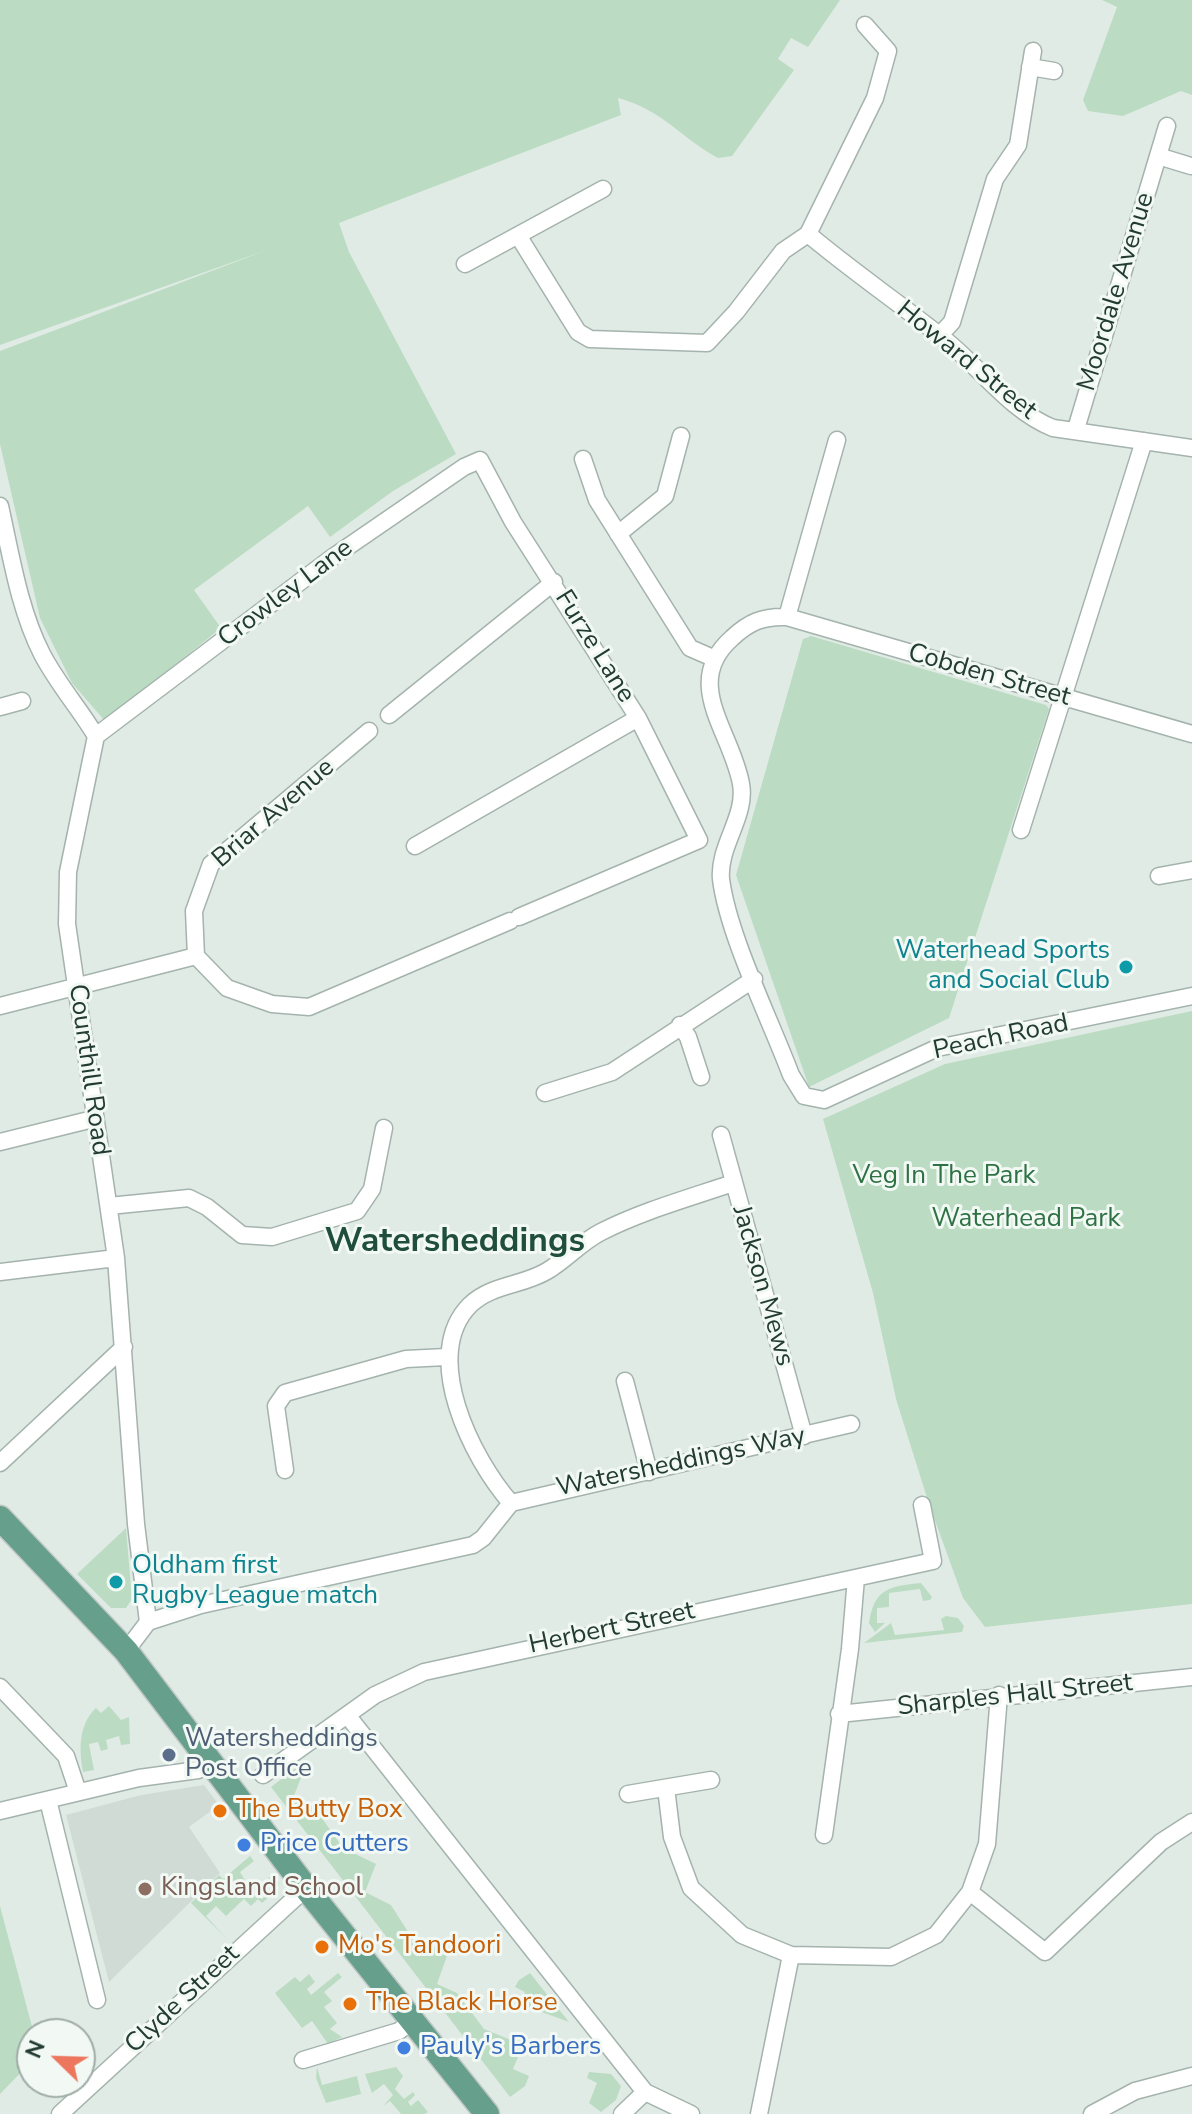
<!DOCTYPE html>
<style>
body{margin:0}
#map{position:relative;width:1192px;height:2114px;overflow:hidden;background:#e1ebe6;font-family:"Nunito Sans",sans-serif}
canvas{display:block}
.north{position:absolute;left:16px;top:2018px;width:80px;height:80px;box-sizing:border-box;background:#f2f8f4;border:2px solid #9faca7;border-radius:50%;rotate:293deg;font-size:22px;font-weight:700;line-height:32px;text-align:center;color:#223b33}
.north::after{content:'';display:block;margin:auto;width:28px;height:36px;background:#ed775e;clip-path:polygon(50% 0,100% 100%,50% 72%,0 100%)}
</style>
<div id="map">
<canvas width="1192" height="2114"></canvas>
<div class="north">N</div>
</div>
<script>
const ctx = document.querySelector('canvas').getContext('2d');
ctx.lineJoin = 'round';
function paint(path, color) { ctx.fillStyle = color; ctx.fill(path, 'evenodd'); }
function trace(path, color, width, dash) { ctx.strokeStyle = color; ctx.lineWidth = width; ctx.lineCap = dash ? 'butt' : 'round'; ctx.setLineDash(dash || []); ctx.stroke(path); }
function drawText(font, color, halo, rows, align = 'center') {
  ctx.font = font + ' "Nunito Sans",sans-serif'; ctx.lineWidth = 6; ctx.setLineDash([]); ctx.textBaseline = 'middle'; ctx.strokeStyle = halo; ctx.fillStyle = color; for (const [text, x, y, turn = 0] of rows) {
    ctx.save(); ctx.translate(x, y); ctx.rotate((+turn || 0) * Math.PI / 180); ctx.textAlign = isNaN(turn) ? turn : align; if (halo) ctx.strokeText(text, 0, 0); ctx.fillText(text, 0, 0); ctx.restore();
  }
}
paint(new Path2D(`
 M204,1785L219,1805L189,1827L220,1873L109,1982L66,1815L141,1795Z`), '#d0dbd5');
paint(new Path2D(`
 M0,0H840L808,47L791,38L778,59L794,70L732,156L718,158C681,138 663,110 618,98L621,115L339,223L349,252L456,454L393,491L330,537L308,506L194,590L221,628L105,721L72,683L40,618L0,444V351L267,250L0,345Z
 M1102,0H1192V95L1181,91L1123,116L1088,111L1083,100L1117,7Z
 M811,636L1046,705L1049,709L949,1018L809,1087L736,875L803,639Z
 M1192,1011V1604L985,1627L963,1598L928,1501L896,1399L873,1293L823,1119L945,1064Z
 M126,1528L132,1599L126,1608H111L77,1574Z
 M921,1583L932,1597L930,1600L923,1601L920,1589L889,1593V1607L877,1608V1623H885L875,1632L869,1623C874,1589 889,1586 921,1583Z
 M946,1616L958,1618L964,1626L962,1632L864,1643L891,1623L895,1635L944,1630L941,1619Z
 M109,1706L121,1720L129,1717L130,1744L121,1745L119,1736L106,1740L108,1749L101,1751L98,1742L89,1744L94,1770L83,1772C79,1750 78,1725 96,1708L101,1713Z
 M296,1768L304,1770L293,1798L314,1807L343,1848L376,1864L365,1892L391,1905L412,1938L448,1953L437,1984L457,1993L484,2029L523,2045L513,2069L529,2076L525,2086L510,2097L271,1787Z
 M250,1856L254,1861L240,1872L254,1895L262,1899L275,1888L268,1879L272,1875L279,1883L277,1890L262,1903L258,1899L251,1906L244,1899L226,1916L216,1906L206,1916L227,1939L191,1903L219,1875L223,1879Z
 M0,1906L34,2034L32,2061L0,2094Z
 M338,1973L342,1977L324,1992L332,2001L324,2007L337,2023L330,2029L342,2037L328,2044L312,2021L302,2028L275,1993L295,1977L300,1982L309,1974L315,1982L307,1989L311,1995Z
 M530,1973L569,2022L520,2004L525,1992L515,1987L519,1980Z
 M317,2067L322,2085L357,2076L361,2094L326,2103L316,2078Z
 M396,2067L403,2076L395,2089L404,2099L413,2092L415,2095L408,2102L411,2106L418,2100L428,2112L425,2114H401L390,2101L383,2106L393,2095L384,2084L372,2093L365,2074Z
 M589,2072L611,2074L621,2086L616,2100L601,2112L589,2103L597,2083L587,2078Z`), '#bbdcc2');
const street = new Path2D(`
 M1030,67L1054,71
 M1158,156L1191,166
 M808,234C851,270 896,301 939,335C978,364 1008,410 1053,428L1192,448
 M519,237L578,332L590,339L707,343L736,312L783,251L808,234L875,98L888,51L865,25
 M465,264L603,189
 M940,335L952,322L995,179L1018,145L1033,51
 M1076,429L1167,126
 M583,459L597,500L690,648L713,658
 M0,506C11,555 19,609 42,654C57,683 79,708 96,736L68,872L67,924L116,1258L136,1524L148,1622L126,1651
 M618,534L665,496L681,436
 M787,617L837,440
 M0,707L22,701
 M389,715L554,582
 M1192,734L787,617C763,616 749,622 732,638C681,683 732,732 741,784C747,816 718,846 721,879C728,935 770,1019 791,1075L804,1096L824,1100L937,1048L1192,996
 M96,736L333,557L464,467L480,460L513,522L638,718L699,840L519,917
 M1021,830L1144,441
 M415,846L638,718
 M1159,876L1192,870
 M196,956L227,988L272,1004L309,1007L510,921
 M196,956L194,911L211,864L369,731
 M0,1006L196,956
 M680,1025L688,1037L701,1077
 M545,1093L612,1072L754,979
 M721,1135L804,1436
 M0,1142L93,1119
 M109,1206L189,1198L207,1207L242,1235L272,1237L357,1211L372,1189L384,1128
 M0,1272L116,1258
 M625,1381L649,1472
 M0,1463L124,1347
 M285,1470L276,1406L285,1393L406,1359L446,1357
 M511,1503C472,1459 420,1355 470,1305C492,1284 522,1286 547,1271C566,1260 581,1242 601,1232C642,1211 689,1198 733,1183
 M511,1503L851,1424
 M148,1622L201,1605L473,1545L483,1538L511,1503
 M0,1687L66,1756L78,1792
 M839,1714L1192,1677
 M347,1715L645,2092L691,2114
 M263,1775L375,1695L424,1672L933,1561L922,1505
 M666,1788L672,1837L691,1888L742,1935L791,1955L891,1957L936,1935L970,1892L987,1844L999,1695
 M628,1794L711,1780
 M48,1800L97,2000
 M0,1811L139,1778L198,1770L210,1762
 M824,1835L850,1649L856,1578
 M970,1892L1045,1952L1161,1842L1192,1822
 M303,2060L399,2031L413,2020
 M60,2114L306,1888
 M622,2114L645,2092
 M759,2114L791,1955
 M1092,2114L1135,2091L1192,2076`);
const primary = new Path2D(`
 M0,1518L126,1651L306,1888L487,2114`);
trace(street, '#a4b3ad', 19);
trace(primary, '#c1c8c6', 27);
trace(street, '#fff', 16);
trace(primary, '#679f8d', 24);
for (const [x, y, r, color] of [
 [1126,967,8,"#0f9aa8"],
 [116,1582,8,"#0f9aa8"],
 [169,1755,8,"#5c6f8a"],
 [220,1811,8,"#e8710a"],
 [244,1845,8,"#3f7fe0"],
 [145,1889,8,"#8d6e63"],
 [322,1947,8,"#e8710a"],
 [350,2004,8,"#e8710a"],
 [404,2048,8,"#3f7fe0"]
]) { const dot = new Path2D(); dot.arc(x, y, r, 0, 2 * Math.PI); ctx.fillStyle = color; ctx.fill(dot); trace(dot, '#f2f8f4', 3); }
drawText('26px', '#223b33', '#f2f8f4', [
 ["Moordale Avenue",1117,292,-73],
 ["Howard Street",966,361,39],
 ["Crowley Lane",286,594,-37],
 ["Furze Lane",594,647,58],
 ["Cobden Street",989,676,16],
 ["Briar Avenue",274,814,-41],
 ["Peach Road",1001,1038,-12],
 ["Counthill Road",88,1070,82],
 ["Jackson Mews",762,1286,74],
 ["Watersheddings Way",681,1463,-12],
 ["Herbert Street",612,1629,-12],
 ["Sharples Hall Street",1015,1696,-6],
 ["Clyde Street",183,2000,-43]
]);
drawText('26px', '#0d838f', '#f2f8f4', [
 ["Waterhead Sports",1110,952],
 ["and Social Club",1110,982],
 ["Oldham first",132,1567,"left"],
 ["Rugby League match",132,1597,"left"]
], 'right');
drawText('26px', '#2e7143', '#f2f8f4', [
 ["Veg In The Park",944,1177],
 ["Waterhead Park",1026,1220]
]);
drawText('26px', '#4e5e75', '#f2f8f4', [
 ["Watersheddings",185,1740],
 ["Post Office",185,1770]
], 'left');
drawText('26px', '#c56008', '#f2f8f4', [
 ["The Butty Box",236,1811],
 ["Mo's Tandoori",338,1947],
 ["The Black Horse",366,2004]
], 'left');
drawText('26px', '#366cbe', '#f2f8f4', [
 ["Price Cutters",260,1845],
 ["Pauly's Barbers",420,2048]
], 'left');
drawText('26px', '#785e54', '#f2f8f4', [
 ["Kingsland School",161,1889]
], 'left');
drawText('bold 34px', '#1f4d3e', '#f2f8f4', [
 ["Watersheddings",455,1243]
]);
</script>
